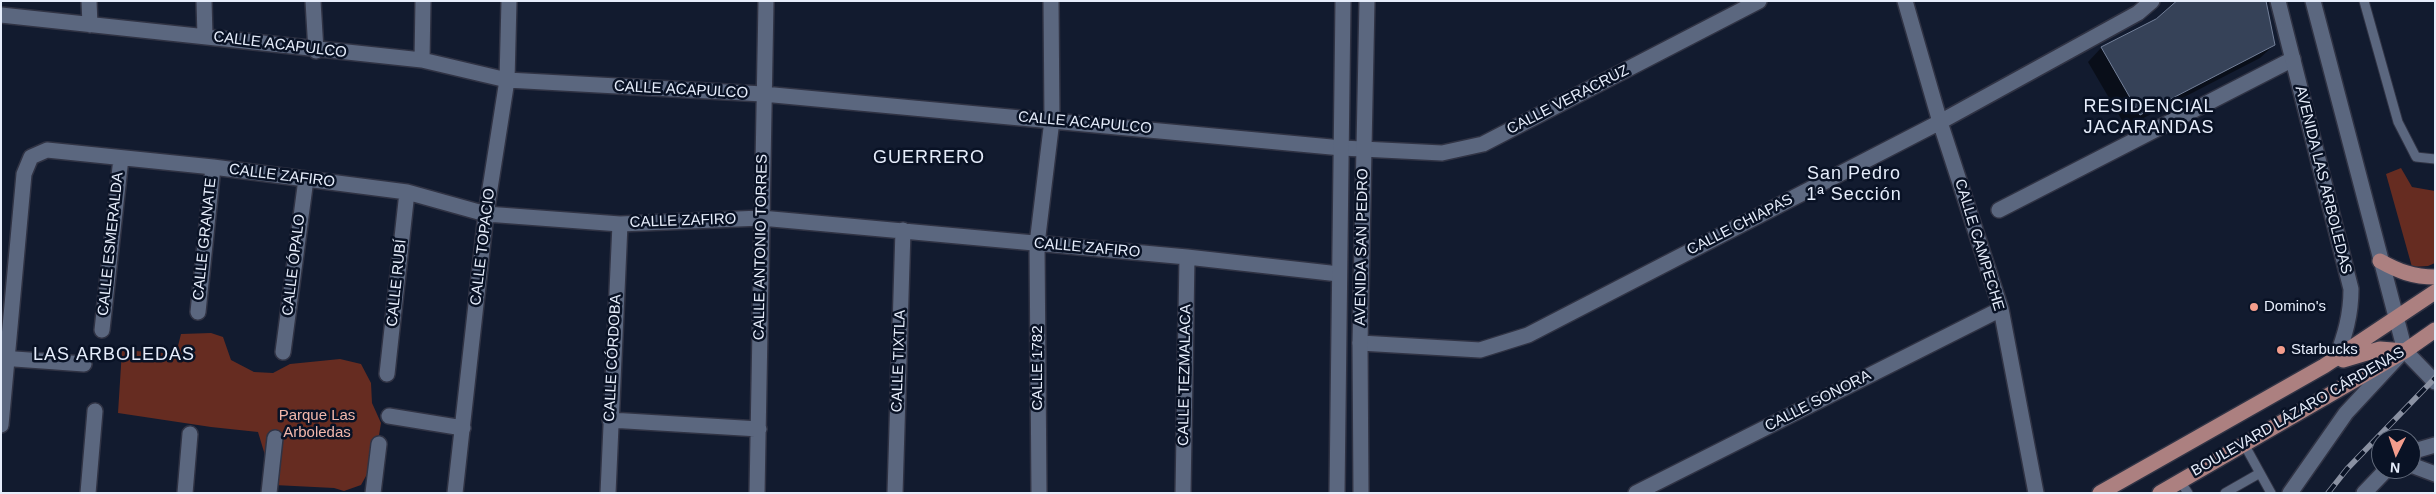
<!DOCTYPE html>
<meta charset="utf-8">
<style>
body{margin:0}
#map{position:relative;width:2436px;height:494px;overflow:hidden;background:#121b2f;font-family:Arial,sans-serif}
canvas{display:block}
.frame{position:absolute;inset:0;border:2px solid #e6edfb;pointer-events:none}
.north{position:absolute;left:2371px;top:429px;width:50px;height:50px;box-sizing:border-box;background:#091225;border:1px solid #616a7b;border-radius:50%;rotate:184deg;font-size:14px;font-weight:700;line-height:20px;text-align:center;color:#e6edfb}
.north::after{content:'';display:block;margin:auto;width:18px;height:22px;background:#f49d8c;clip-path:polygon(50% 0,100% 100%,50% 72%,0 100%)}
</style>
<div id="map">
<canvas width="2436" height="494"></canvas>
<div class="frame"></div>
<div class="north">N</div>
</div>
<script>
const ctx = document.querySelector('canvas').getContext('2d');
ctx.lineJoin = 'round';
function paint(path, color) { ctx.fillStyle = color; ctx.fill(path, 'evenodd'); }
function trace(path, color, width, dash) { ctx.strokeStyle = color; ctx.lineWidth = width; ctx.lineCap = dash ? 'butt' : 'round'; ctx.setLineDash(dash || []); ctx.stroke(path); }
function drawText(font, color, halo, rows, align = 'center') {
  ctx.font = font + ' Arial,sans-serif'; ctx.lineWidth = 5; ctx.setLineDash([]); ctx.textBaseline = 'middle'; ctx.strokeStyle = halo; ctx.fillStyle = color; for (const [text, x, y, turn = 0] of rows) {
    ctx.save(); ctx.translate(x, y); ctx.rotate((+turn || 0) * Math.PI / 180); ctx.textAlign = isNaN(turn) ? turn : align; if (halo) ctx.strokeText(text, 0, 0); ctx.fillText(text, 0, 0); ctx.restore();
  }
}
paint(new Path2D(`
 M2401,168L2412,187L2435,191V263L2428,266L2412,267L2386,174Z
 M211,333L223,337L231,360L254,372L273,373L290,364L340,359L361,364L371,383L372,403L381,423L375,460L361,485L344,491L334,488L274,485L258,432L211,427L118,413L122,350L176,354L181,334Z`), '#662c21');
paint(new Path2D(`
 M2156,20L2274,45L2260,58L2126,127L2088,62L2101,48Z`), '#0007');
const building = new Path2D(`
 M2177,1H2266L2275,45L2140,115L2101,47L2156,19Z`);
paint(building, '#364258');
trace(building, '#738099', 1);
const lane = new Path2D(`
 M2364,1L2398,122L2416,157L2435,159
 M2244,444L2271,493
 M2180,481L2188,493
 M2225,493L2260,473`);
const street = new Path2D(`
 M89,1L90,25
 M204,1L205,36
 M313,1L316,51
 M1905,1L1940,122L2001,309L2036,493
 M1,15L422,60L507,80L763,94L1342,148L1442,153L1483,144L1759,1
 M422,60L423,1
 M1999,210L2293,59
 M198,312L213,167
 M102,330L121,158
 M1360,343L1480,350L1528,335L1940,122L2138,13L2152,1
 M283,352L306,179
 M1,358L84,364
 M387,374L407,192
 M389,416L463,428
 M610,420L759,429
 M1,425L24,174L31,157L47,150L213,167L407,192L486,214L620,224L761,218L1187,257L1339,274
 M88,493L95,411
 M185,493L190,434
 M269,493L275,438
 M373,493L379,444
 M455,493L486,214L507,80L509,1
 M608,493L620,224
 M757,493L766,1
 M895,493L903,230
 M1039,493L1037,244L1052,120L1051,1
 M1183,493L1187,257
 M1636,493L2001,309`);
const secondary = new Path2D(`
 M2278,1L2351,289C2351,315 2345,335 2336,359
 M2313,1L2405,351L2435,382
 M2411,452L2435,445
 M2411,465L2435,474
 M1337,493L1343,1
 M1361,493L1360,343L1367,1
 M2290,493L2346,413L2398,357
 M2364,493L2387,469`);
const primary = new Path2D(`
 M2380,261C2398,271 2413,277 2435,277
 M2343,360L2380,349L2405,351
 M2100,493L2324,366L2435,292
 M2160,493L2405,351L2435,330`);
trace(lane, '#303344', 11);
trace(street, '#303344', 18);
trace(secondary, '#303344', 18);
trace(primary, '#303344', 18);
trace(lane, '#5b677f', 9);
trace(street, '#5b677f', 15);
trace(secondary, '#5b677f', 15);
trace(primary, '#ac8080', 15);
const rail = new Path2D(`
 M2328,493L2347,469L2435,378`);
trace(rail, '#8a91a2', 5.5);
trace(rail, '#091225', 4, [11]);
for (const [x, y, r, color] of [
 [2254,307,5,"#f49d8c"],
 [2281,350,5,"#f49d8c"]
]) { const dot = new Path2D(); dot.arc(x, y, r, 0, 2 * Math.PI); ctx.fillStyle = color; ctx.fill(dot); trace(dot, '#091225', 2); }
drawText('15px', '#e6edfb', '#091225', [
 ["CALLE ACAPULCO",280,45,7],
 ["CALLE ACAPULCO",681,90,3],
 ["CALLE VERACRUZ",1568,100,-27],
 ["CALLE ACAPULCO",1085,123,5],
 ["CALLE ZAFIRO",282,176,7],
 ["AVENIDA LAS ARBOLEDAS",2323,180,76],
 ["CALLE ZAFIRO",683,221,-2],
 ["CALLE CHIAPAS",1740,225,-27],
 ["CALLE GRANATE",205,239,-84],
 ["CALLE ESMERALDA",111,244,-84],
 ["CALLE CAMPECHE",1979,245,73],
 ["CALLE TOPACIO",483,247,-83],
 ["CALLE ANTONIO TORRES",761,247,-89],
 ["AVENIDA SAN PEDRO",1362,247,-89],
 ["CALLE ZAFIRO",1087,248,5],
 ["CALLE ÓPALO",294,265,-83],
 ["CALLE RUBÍ",397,283,-84],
 ["CALLE CÓRDOBA",613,358,-87],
 ["CALLE TIXTLA",899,361,-88],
 ["CALLE 1782",1038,368,-90],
 ["CALLE TEZMALACA",1185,375,-89],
 ["CALLE SONORA",1818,401,-27],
 ["BOULEVARD LÁZARO CÁRDENAS",2298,412,-30]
]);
drawText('15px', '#e6edfb', '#091225', [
 ["Domino's",2264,307],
 ["Starbucks",2291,350]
], 'left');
drawText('15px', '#f2b7ab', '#091225', [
 ["Parque Las",317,416],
 ["Arboledas",317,433]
]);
ctx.letterSpacing = '1px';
drawText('18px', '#e6edfb', '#091225', [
 ["RESIDENCIAL",2149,107],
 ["JACARANDAS",2149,128],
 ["GUERRERO",929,158],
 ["San Pedro",1854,174],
 ["1ª Sección",1854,195],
 ["LAS ARBOLEDAS",114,355]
]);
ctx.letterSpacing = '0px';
</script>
